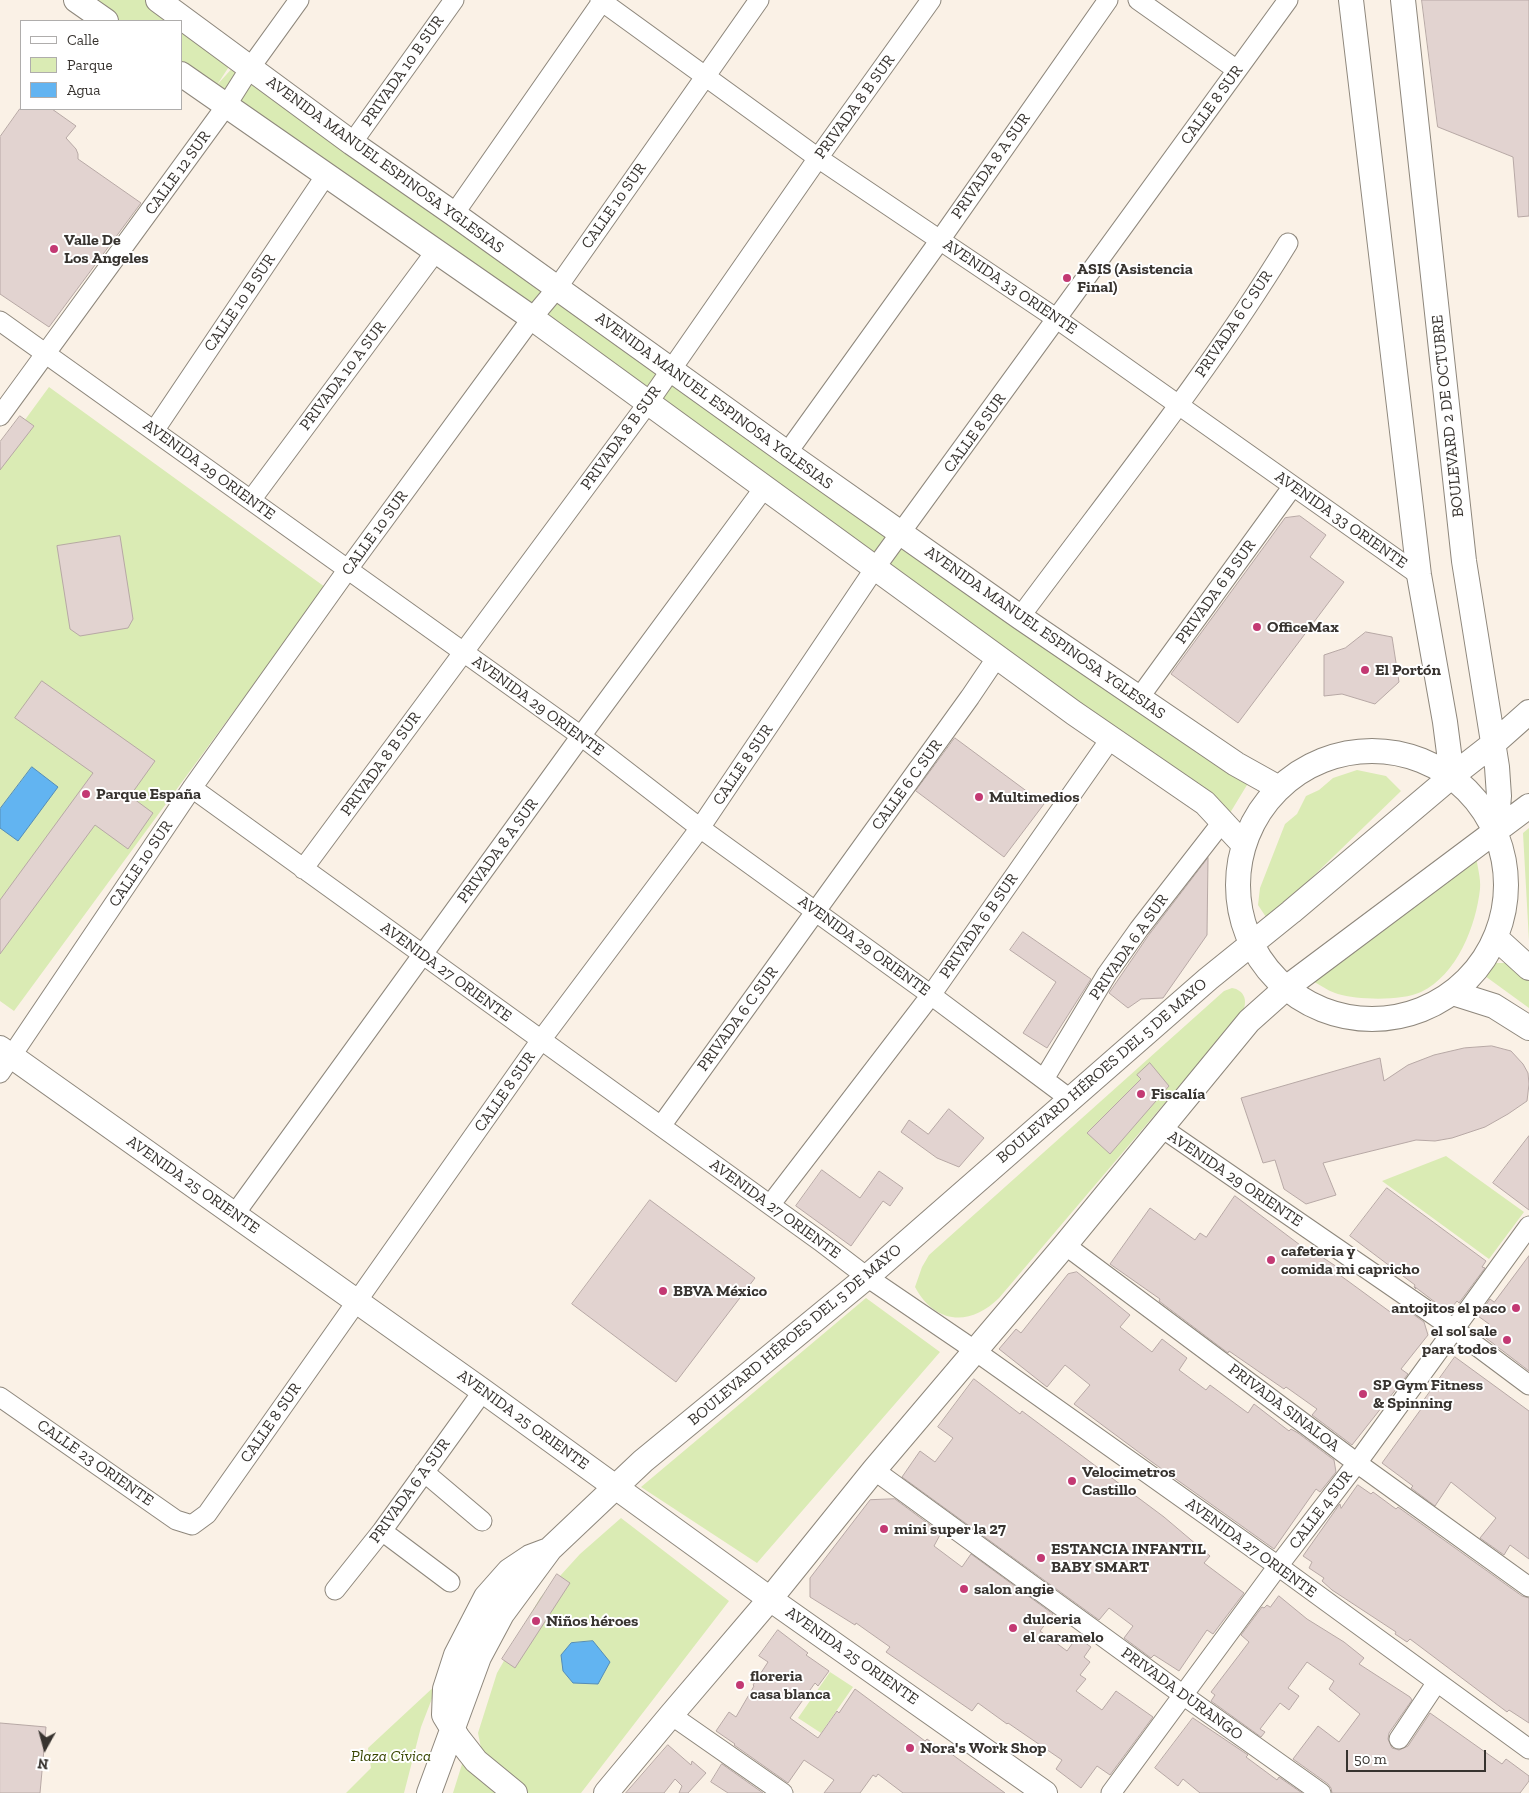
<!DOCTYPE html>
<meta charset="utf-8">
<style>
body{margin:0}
#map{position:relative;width:1529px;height:1793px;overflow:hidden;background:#faf1e6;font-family:"Zilla Slab",serif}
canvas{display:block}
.legend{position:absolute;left:20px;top:20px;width:162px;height:90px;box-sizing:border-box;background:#fff;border:1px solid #afadac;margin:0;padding:6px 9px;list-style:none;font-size:15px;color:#37332f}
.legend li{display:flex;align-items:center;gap:10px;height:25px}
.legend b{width:25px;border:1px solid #afadac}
.north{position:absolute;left:20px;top:1723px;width:50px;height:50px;-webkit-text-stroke:4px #fff;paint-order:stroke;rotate:187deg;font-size:14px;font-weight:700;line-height:20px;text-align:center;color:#37332f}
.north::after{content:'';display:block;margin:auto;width:18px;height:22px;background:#37332f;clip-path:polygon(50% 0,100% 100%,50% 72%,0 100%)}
.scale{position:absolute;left:1346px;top:1750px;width:140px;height:22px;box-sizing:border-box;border:2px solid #37332f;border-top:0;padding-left:6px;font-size:15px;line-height:18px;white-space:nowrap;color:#37332f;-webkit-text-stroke:4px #fff;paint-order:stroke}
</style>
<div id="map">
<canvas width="1529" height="1793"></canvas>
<ul class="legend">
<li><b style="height:6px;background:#fff"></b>Calle</li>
<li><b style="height:14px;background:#daebb4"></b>Parque</li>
<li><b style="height:14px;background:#62b4f1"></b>Agua</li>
</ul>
<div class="north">N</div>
<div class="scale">50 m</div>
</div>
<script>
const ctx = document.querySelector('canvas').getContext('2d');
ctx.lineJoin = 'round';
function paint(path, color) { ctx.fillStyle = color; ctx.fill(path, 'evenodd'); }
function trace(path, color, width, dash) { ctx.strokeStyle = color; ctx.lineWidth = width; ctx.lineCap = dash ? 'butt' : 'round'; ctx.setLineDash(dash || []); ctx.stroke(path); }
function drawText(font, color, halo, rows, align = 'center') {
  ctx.font = font + ' "Zilla Slab",serif'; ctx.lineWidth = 4; ctx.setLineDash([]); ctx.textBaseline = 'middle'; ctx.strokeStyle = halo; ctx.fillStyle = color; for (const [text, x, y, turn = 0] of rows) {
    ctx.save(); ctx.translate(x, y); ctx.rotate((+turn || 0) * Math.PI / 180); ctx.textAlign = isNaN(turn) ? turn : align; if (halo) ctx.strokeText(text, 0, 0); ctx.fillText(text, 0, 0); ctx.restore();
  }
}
paint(new Path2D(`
 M88,0H145L175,21H118Z
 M181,26L232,62L217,85L235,65L892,534L873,561L181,67Z
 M49,387L325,587L14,1011L0,1001V454Z
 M905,542L1250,780L1230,813L884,570Z
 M1357,770L1386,776L1401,791L1268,920L1258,905L1260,888L1285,824L1297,814L1306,796L1319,790L1333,778Z
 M1529,828V941L1523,833Z
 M1476,855C1477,866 1481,878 1480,889C1476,926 1457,975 1421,992C1402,1001 1358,1000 1338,994C1330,992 1322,986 1314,982Z
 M1494,963H1512L1529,975V1008L1485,976Z
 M1232,988C1244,990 1248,1000 1243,1011L999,1298C970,1327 935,1324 915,1287L922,1267L929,1255L1224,991Z
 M1446,1156L1524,1212L1489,1259L1382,1181Z
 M866,1298L940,1352L757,1563L641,1487Z
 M621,1518L729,1601L581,1793H527L516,1785L492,1762L481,1748L478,1733L497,1673L540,1598L580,1554Z
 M830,1672L853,1687L821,1733L798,1718Z
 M438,1683L421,1727L404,1793H346L371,1768L368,1748Z
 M463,1761L500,1793H453Z`), '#daebb4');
const water = new Path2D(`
 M32,767L58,787L18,841L0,828V809Z
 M593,1641L610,1662L598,1684L573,1683L563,1671L561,1655L571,1643Z`);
paint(water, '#62b4f1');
trace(water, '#558db7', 1);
const building = new Path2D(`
 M1422,0H1529V216L1518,217L1513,157L1438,127Z
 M20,109H52L76,126L66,138L76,149L78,154V159L141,203L49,327L0,294V137Z
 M20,416L34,426L0,470V442Z
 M1300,516L1326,535L1310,557L1344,582L1238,723L1171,674L1285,518Z
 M120,536L133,619L128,628L80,636L70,629L57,546Z
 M1366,632L1392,637L1399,682L1375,704L1342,694L1324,696V655L1345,648Z
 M42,681L155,761L130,796L153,813L128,849L95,825L0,954V900L93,773L15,718Z
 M955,738L1044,804L1004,857L916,791Z
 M1208,858L1207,935L1163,998L1141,999L1128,1008L1109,993L1148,936Z
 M1023,932L1091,979L1047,1048L1023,1033L1056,982L1010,950Z
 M1492,1046L1511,1051L1523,1064L1528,1073L1529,1084L1527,1101L1508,1114L1485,1127L1452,1138L1435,1141L1416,1140L1323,1163L1336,1195L1306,1204L1284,1189L1275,1160L1263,1163L1241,1098L1380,1058L1384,1081L1408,1065L1434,1055L1464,1048Z
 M1150,1063L1169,1086L1110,1154L1087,1133L1141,1079L1137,1075Z
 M949,1109L984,1138L959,1167L937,1158L901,1132L909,1120L928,1134Z
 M1529,1136V1210L1493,1183Z
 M822,1170L860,1198L879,1171L903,1188L890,1206L883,1201L851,1246L796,1206Z
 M1387,1188L1486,1261L1482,1267L1485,1268L1459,1303L1457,1301L1448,1312L1415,1287L1416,1289L1414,1287L1415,1285L1350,1236Z
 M1235,1196L1308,1251L1310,1249L1340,1269L1337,1273L1393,1314L1400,1305L1424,1322L1428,1335L1401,1369L1408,1374L1352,1445L1312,1415L1317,1409L1286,1387L1284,1389L1229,1351L1228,1353L1159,1301L1160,1299L1110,1264L1150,1208L1195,1240L1200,1233L1206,1237Z
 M650,1200L755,1278L676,1382L572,1304Z
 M1529,1256V1371L1482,1335L1489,1324L1478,1316L1490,1299L1494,1302Z
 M1077,1272L1130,1315L1120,1327L1152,1352L1162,1339L1187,1358L1179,1370L1206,1390L1210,1385L1248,1413L1254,1404L1289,1431L1291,1429L1298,1433L1334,1460L1336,1472L1320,1492L1316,1489L1274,1549L1152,1462L1074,1404L1090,1385L1065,1365L1047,1387L999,1349L1016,1329L1021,1333L1068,1274Z
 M1455,1357L1529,1411V1559L1510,1545L1504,1555L1480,1538L1496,1518L1451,1482L1435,1506L1411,1488L1413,1486L1382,1463L1424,1405L1422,1403Z
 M974,1379L1020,1414L1022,1411L1164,1517L1210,1556L1204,1563L1244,1593L1213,1634L1207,1630L1179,1671L1154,1655L1151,1658L1124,1638L1133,1626L1109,1608L1099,1620L902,1477L920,1451L935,1462L953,1438L938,1427Z
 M1358,1485L1371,1494L1373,1492L1396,1509L1398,1507L1522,1596L1529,1598V1723L1509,1710L1507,1712L1410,1639L1407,1642L1395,1634L1396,1632L1332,1590L1322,1581L1324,1578L1309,1568L1312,1562L1303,1556L1339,1505L1340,1504L1341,1508Z
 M895,1499L941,1533L934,1546L962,1567L971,1554L1053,1614L1040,1631L1067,1651L1077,1637L1091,1647L1084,1657L1090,1662L1080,1675L1086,1679L1076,1691L1102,1710L1116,1691L1153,1717L1110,1775L1097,1766L1081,1788L1056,1769L1062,1760L1008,1723L1007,1724L978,1703L972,1711L886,1652L890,1647L856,1623L855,1625L810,1597V1578L870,1500Z
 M557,1574L570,1583L515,1668L502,1659Z
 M1279,1596L1307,1619L1344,1642L1364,1658L1359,1664L1410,1697L1412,1700L1389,1733L1388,1739L1392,1748L1399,1750L1408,1746L1430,1713L1502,1764L1506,1759L1529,1776V1781L1520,1793H1332L1331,1788L1328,1784L1293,1759L1318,1726L1339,1742L1360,1714L1329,1689L1334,1681L1307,1662L1288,1688L1299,1696L1289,1710L1280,1703L1260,1729L1265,1732L1261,1737L1211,1701L1215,1695L1211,1692L1249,1642L1241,1635L1262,1607L1264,1608L1267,1605L1270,1607Z
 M778,1630L808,1653L806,1655L829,1671L818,1686L815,1683L790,1718L818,1738L837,1711L839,1713L855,1689L925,1741L927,1739L945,1752L946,1750L1005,1793H903L878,1774L876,1777L873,1775L860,1793H824L834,1780L804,1760L788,1783L734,1745L735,1744L716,1731L729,1712L736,1717L754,1686L753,1685L768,1662L759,1656Z
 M1193,1718L1248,1755L1246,1757L1277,1780L1279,1777L1302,1793H1200L1183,1779L1178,1786L1155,1768Z
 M0,1723L46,1727L40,1793H0Z
 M668,1745L691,1765L692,1761L706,1773L688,1793H679L682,1786L675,1779L664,1793H626Z
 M722,1764L763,1793H728L711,1782Z`);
paint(building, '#e2d3d0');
trace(building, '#b7a8a5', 1);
const minor = new Path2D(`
 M600,0L818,158L1057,319L1419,575
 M1138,0L1237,70
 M352,143L454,0
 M454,214L603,0
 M0,321L581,736L700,828L931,995L1070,1099
 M0,416L226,106L250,68L299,0
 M154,431L326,175
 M787,453L940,240L1108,0
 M251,500L436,251
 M1020,617C1111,494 1208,374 1288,243
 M1139,698L1293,486
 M192,788L820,1241L867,1277L964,1343L1278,1566L1529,1749
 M303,869L648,403L818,158L931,0
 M0,1073L192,788L348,569L532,318L557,288L759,0
 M1044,1079L1107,974L1139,929L1223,821
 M661,1126L970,697L997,657
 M1162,1128L1454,1329L1529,1385
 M770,1205L931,995L1111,738
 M234,1215L581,736L764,488
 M1065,1245L1357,1463L1529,1587
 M0,1397L176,1520L192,1525L207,1514L541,1040L700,828L875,568L1288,0
 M874,1470L1183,1695L1321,1793
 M424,1472L482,1521
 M382,1531L450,1582
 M335,1590L382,1531L483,1391
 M671,1715L783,1793
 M1399,1739L1437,1682
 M1111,1793L1278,1566L1357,1463L1529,1226`);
const major = new Path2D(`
 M76,0L106,21
 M158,0L352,143L454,214L787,453L1020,617L1236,764L1279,788
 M1351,0L1419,575L1445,722L1452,776
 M1403,0L1464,561L1497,767L1499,796L1496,831
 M181,74L532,318L1074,713L1205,803L1244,845
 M1238 885a134 134 0 1 1 268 0a134 134 0 1 1-268 0Z
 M1496,938L1529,968
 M1453,993L1494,1006L1529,1028
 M0,1048L483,1391L770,1599L1045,1793
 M429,1793L479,1657L502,1614L550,1549L643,1461L867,1277L1208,979L1291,912L1452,776L1493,744L1529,712
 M515,1793L476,1761L458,1738L444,1715L445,1689L456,1655L486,1597L509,1571L530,1557L546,1551
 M606,1793L671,1715L770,1599L874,1470L1065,1245L1249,1021L1286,988L1529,806`);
trace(minor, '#8e877c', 21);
trace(major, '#8e877c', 26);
trace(minor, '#fff', 19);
trace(major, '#fff', 24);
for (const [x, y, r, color] of [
 [54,249,5,"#c33973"],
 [1067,278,5,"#c33973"],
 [1257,627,5,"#c33973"],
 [1365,670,5,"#c33973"],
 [86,794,5,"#c33973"],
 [979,797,5,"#c33973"],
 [1141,1094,5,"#c33973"],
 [1271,1260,5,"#c33973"],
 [663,1291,5,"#c33973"],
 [1516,1308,5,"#c33973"],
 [1507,1340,5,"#c33973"],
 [1363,1394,5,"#c33973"],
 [1072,1481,5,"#c33973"],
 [884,1529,5,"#c33973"],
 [1041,1558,5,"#c33973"],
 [964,1589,5,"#c33973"],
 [536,1621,5,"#c33973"],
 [1013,1628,5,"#c33973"],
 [740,1685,5,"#c33973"],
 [910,1748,5,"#c33973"]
]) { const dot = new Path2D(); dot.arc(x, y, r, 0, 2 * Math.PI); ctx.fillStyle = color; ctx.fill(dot); trace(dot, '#fff', 2); }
drawText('16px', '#37332f', '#fff', [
 ["PRIVADA 10 B SUR",403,71,-55],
 ["CALLE 8 SUR",1212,105,-54],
 ["PRIVADA 8 B SUR",855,107,-54],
 ["AVENIDA MANUEL ESPINOSA YGLESIAS",385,165,36],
 ["PRIVADA 8 A SUR",991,166,-55],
 ["CALLE 12 SUR",178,173,-54],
 ["CALLE 10 SUR",614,206,-55],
 ["AVENIDA 33 ORIENTE",1010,287,34],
 ["CALLE 10 B SUR",240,303,-56],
 ["PRIVADA 6 C SUR",1234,324,-56],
 ["PRIVADA 10 A SUR",343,376,-53],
 ["AVENIDA MANUEL ESPINOSA YGLESIAS",714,401,36],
 ["BOULEVARD 2 DE OCTUBRE",1448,416,-96],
 ["CALLE 8 SUR",975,433,-54],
 ["PRIVADA 8 B SUR",621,438,-54],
 ["AVENIDA 29 ORIENTE",209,470,36],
 ["AVENIDA 33 ORIENTE",1341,520,35],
 ["CALLE 10 SUR",375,533,-54],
 ["PRIVADA 6 B SUR",1216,592,-54],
 ["AVENIDA MANUEL ESPINOSA YGLESIAS",1045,633,35],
 ["AVENIDA 29 ORIENTE",538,706,36],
 ["PRIVADA 8 B SUR",381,764,-54],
 ["CALLE 8 SUR",743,765,-56],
 ["CALLE 6 C SUR",907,785,-54],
 ["PRIVADA 8 A SUR",498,851,-54],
 ["CALLE 10 SUR",141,864,-56],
 ["PRIVADA 6 B SUR",979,926,-55],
 ["AVENIDA 29 ORIENTE",864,946,36],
 ["PRIVADA 6 A SUR",1129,947,-55],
 ["AVENIDA 27 ORIENTE",446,972,36],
 ["PRIVADA 6 C SUR",738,1019,-54],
 ["BOULEVARD HÉROES DEL 5 DE MAYO",1102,1071,-41],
 ["CALLE 8 SUR",505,1092,-55],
 ["AVENIDA 29 ORIENTE",1235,1179,34],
 ["AVENIDA 25 ORIENTE",193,1185,35],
 ["AVENIDA 27 ORIENTE",775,1209,36],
 ["BOULEVARD HÉROES DEL 5 DE MAYO",795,1335,-40],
 ["PRIVADA SINALOA",1284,1408,37],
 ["AVENIDA 25 ORIENTE",523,1420,36],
 ["CALLE 8 SUR",271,1423,-55],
 ["CALLE 23 ORIENTE",95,1463,35],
 ["PRIVADA 6 A SUR",410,1491,-54],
 ["CALLE 4 SUR",1321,1510,-53],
 ["AVENIDA 27 ORIENTE",1251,1548,36],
 ["AVENIDA 25 ORIENTE",852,1656,35],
 ["PRIVADA DURANGO",1182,1694,36]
]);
drawText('bold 16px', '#37332f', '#fff', [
 ["Valle De",64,240],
 ["Los Angeles",64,258],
 ["ASIS (Asistencia",1077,269],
 ["Final)",1077,287],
 ["OfficeMax",1267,627],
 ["El Portón",1375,670],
 ["Parque España",96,794],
 ["Multimedios",989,797],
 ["Fiscalía",1151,1094],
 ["cafeteria y",1281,1251],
 ["comida mi capricho",1281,1269],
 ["BBVA México",673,1291],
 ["antojitos el paco",1506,1308,"right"],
 ["el sol sale",1497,1331,"right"],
 ["para todos",1497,1349,"right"],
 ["SP Gym Fitness",1373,1385],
 ["& Spinning",1373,1403],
 ["Velocimetros",1082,1472],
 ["Castillo",1082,1490],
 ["mini super la 27",894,1529],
 ["ESTANCIA INFANTIL",1051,1549],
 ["BABY SMART",1051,1567],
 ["salon angie",974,1589],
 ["dulceria",1023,1619],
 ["el caramelo",1023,1637],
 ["Niños héroes",546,1621],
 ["floreria",750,1676],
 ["casa blanca",750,1694],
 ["Nora's Work Shop",920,1748]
], 'left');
drawText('italic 16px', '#384600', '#fff', [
 ["Plaza Cívica",391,1756]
]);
</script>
